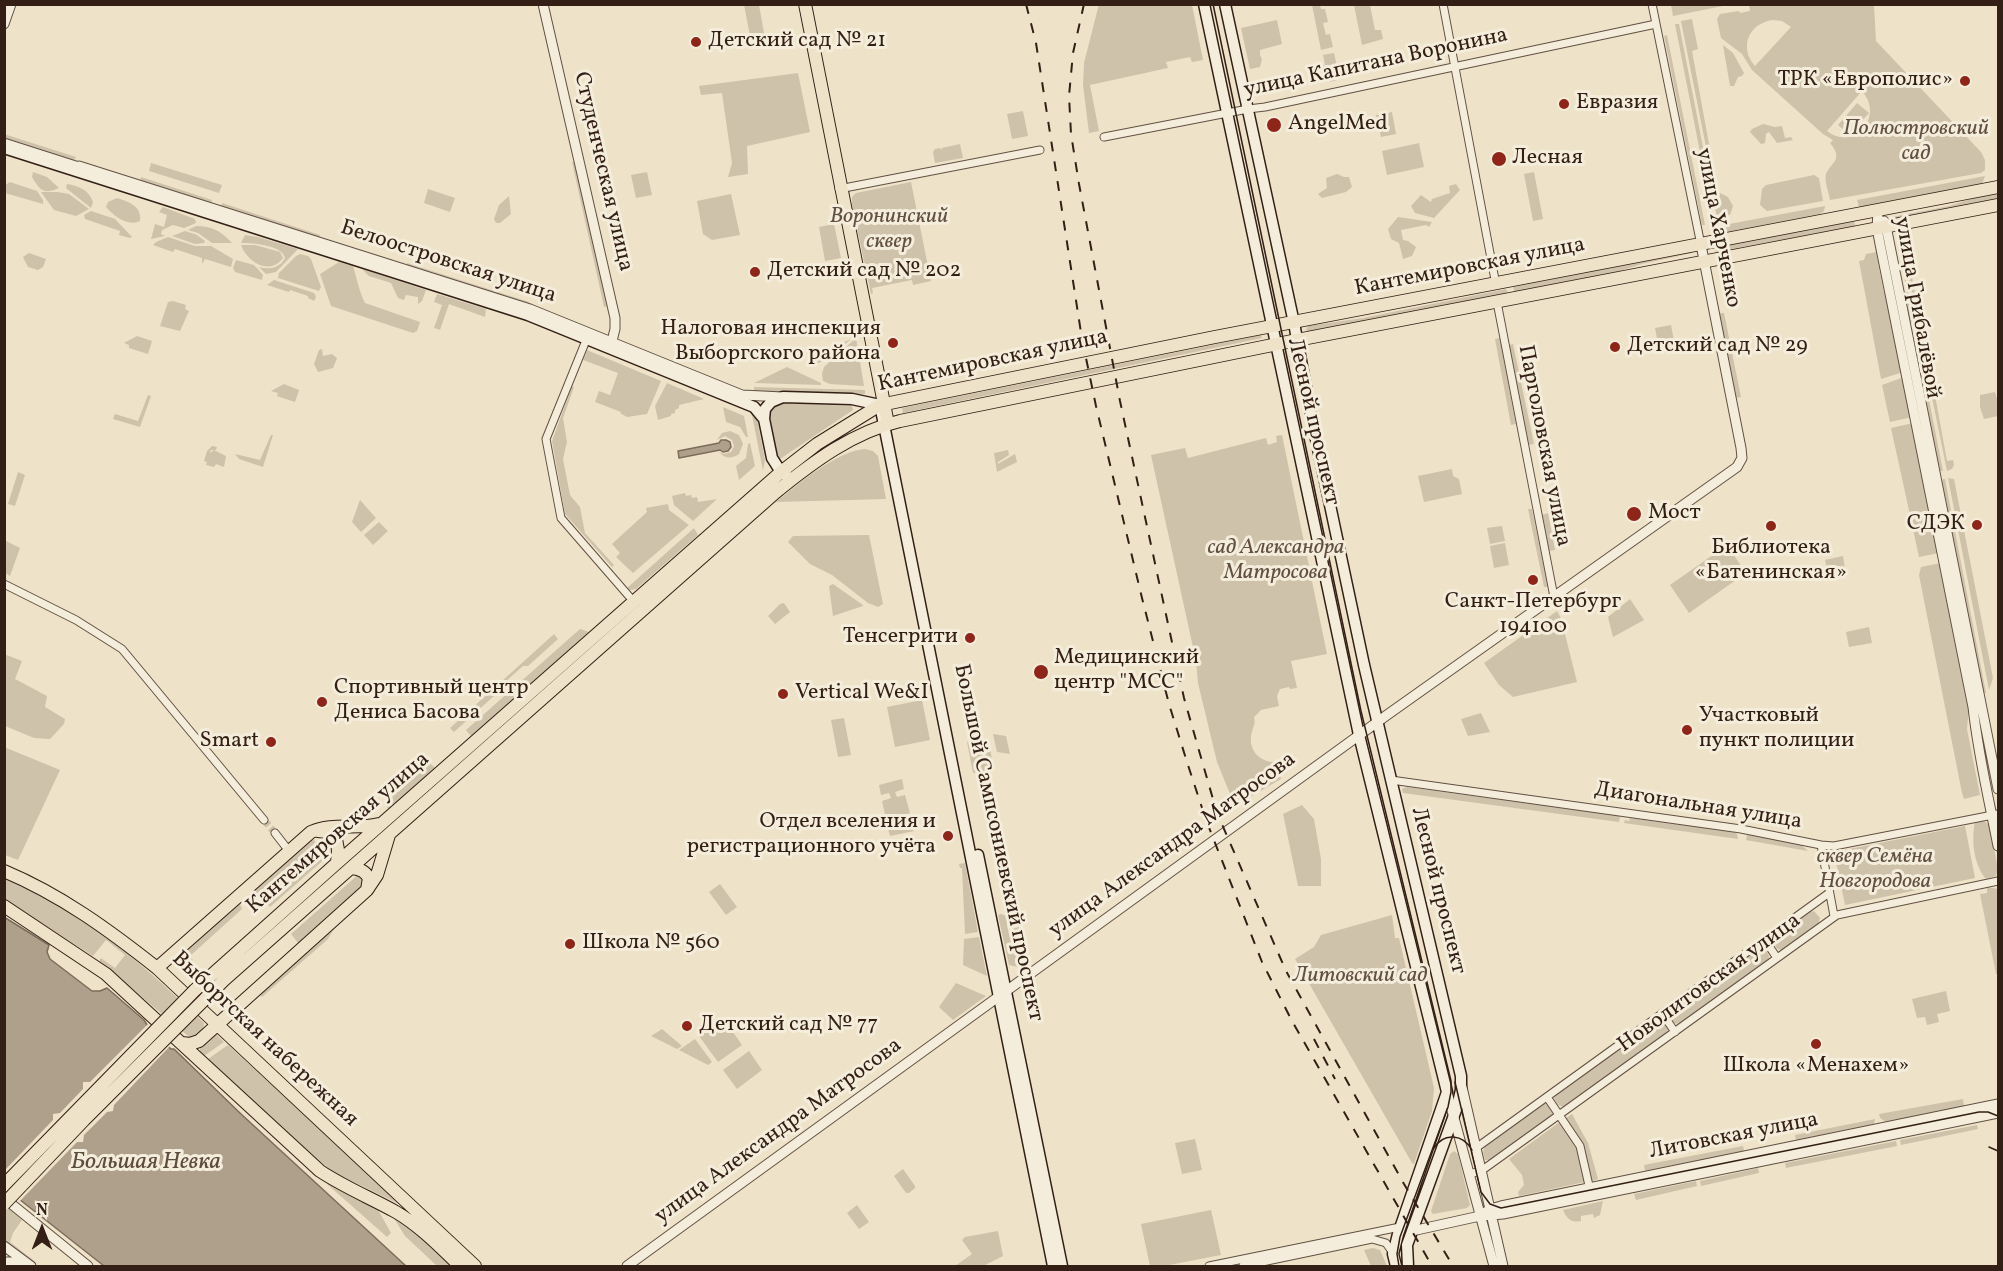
<!DOCTYPE html>
<meta charset="utf-8">
<style>
body{margin:0}
#map{position:relative;width:2003px;height:1271px;overflow:hidden;background:#eee3c8;font-family:Vollkorn,serif}
canvas{display:block}
.frame{position:absolute;inset:0;border:6px solid #331f16;pointer-events:none}
.north{position:absolute;left:12px;top:1199px;width:60px;height:60px;-webkit-text-stroke:4px #f4eddb;paint-order:stroke;rotate:0deg;font-size:16px;font-weight:700;line-height:24px;text-align:center;color:#331f16}
.north::after{content:'';display:block;margin:auto;width:21px;height:27px;background:#331f16;clip-path:polygon(50% 0,100% 100%,50% 72%,0 100%)}
</style>
<div id="map">
<canvas width="2003" height="1271"></canvas>
<div class="frame"></div>
<div class="north">N</div>
</div>
<script>
const ctx = document.querySelector('canvas').getContext('2d');
ctx.lineJoin = 'round';
function paint(path, color) { ctx.fillStyle = color; ctx.fill(path, 'evenodd'); }
function trace(path, color, width, dash) { ctx.strokeStyle = color; ctx.lineWidth = width; ctx.lineCap = dash ? 'butt' : 'round'; ctx.setLineDash(dash || []); ctx.stroke(path); }
function drawText(font, color, halo, rows, align = 'center') {
  ctx.font = font + ' Vollkorn,serif'; ctx.lineWidth = 6; ctx.setLineDash([]); ctx.textBaseline = 'middle'; ctx.strokeStyle = halo; ctx.fillStyle = color; for (const [text, x, y, turn = 0] of rows) {
    ctx.save(); ctx.translate(x, y); ctx.rotate((+turn || 0) * Math.PI / 180); ctx.textAlign = isNaN(turn) ? turn : align; if (halo) ctx.strokeText(text, 0, 0); ctx.fillText(text, 0, 0); ctx.restore();
  }
}
paint(new Path2D(`
 M1099,4L1192,5L1203,60L1192,62L1190,57L1166,62L1168,68L1090,85L1099,131L1089,133L1083,85L1084,63Z
 M744,5H759L766,44L752,46Z
 M1312,5H1320L1321,9H1325L1328,22L1323,23L1326,35L1330,34L1333,47L1321,50Z
 M1354,5H1370L1375,30H1381L1383,39L1362,45Z
 M1671,5V4L1728,5L1673,16Z
 M1749,5H1874L1876,41L1981,152L1985,160V170L1981,173L1830,200C1829,193 1824,181 1826,174C1831,162 1844,160 1830,143L1833,140L1823,134L1752,70L1742,54L1721,38L1717,19L1720,14L1739,11L1740,13L1750,11ZM1772,20L1782,21L1791,27L1755,66C1739,48 1748,24 1772,20ZM1862,91C1885,117 1854,152 1827,131Z
 M1692,19L1698,49L1692,51L1713,166L1710,167L1681,21Z
 M1277,20L1282,44L1260,50V55L1262,59L1260,67L1250,69L1241,28Z
 M1675,24H1679L1711,188H1707Z
 M1667,35L1705,225H1702L1664,36Z
 M1723,45L1733,53L1744,73L1742,76L1738,77L1734,86H1730Z
 M1334,53L1339,75L1336,76L1337,80L1330,82L1329,77L1323,79L1320,67L1325,65L1323,55Z
 M798,73L810,132L747,146L748,174L728,177L732,163L722,93L701,95L699,86Z
 M1857,103L1869,113L1849,135L1838,125Z
 M1023,111L1028,136L1012,139L1007,114Z
 M1392,112L1396,134L1381,137L1376,115Z
 M1763,124L1775,127L1782,126L1785,138L1791,137L1793,140L1777,143L1769,132L1766,134L1765,143L1761,144L1750,132L1752,129Z
 M4,134L76,157L74,161L5,139Z
 M1419,143L1424,167L1387,175L1382,151Z
 M960,144L963,158L935,163L933,152L935,149L940,148L941,150L942,148Z
 M572,162H574L608,306L604,307Z
 M151,163L222,185L219,193L149,171Z
 M33,172L47,177L59,188C43,195 40,190 32,177Z
 M647,172L652,195L636,198L631,175Z
 M1534,172L1543,219L1533,221L1524,174Z
 M1337,174L1344,177H1349L1352,187L1346,192L1322,198L1318,194L1327,188L1326,178Z
 M1814,175L1819,178L1823,201L1767,211L1760,205L1762,189L1766,185Z
 M1985,176L1982,184L1859,207L1857,200Z
 M141,177L212,200L211,204L140,181Z
 M10,182L37,191L43,200V204L5,193V185Z
 M911,182L931,281L913,285L912,280L872,288L873,293L871,294L852,205V197L856,193Z
 M67,184C79,186 89,190 93,202L91,208L66,188Z
 M1456,184L1460,190L1434,218L1415,213L1411,206L1421,195L1431,202L1432,199L1450,193L1449,186Z
 M428,189L455,198L450,212L424,203Z
 M41,192H58L69,194L89,209L76,216L54,210Z
 M1720,193L1728,197L1733,206L1730,215L1717,217L1712,194Z
 M1998,193V199L1892,219V217L1949,206L1980,196Z
 M731,194L740,235L712,240L703,234L697,201Z
 M509,196L511,214L500,223H496L494,219L499,205Z
 M117,198C129,202 142,206 140,221C128,227 114,216 106,207L108,202Z
 M222,203L320,235L319,239L221,207Z
 M1825,206L1824,211L1820,214L1716,234L1724,225Z
 M163,207L195,219L196,223L184,228L173,225L162,230L161,234L165,236L151,239L155,224L164,227L167,215L159,212Z
 M91,211L115,219L132,237L130,238L119,235L120,231L85,219L84,215Z
 M1398,217L1432,222L1429,227L1426,225L1401,230L1403,240L1408,241L1416,247L1412,256L1403,259L1399,243L1391,239L1388,229Z
 M1854,220L1855,226L1716,252L1715,246Z
 M834,224L841,258L825,261L819,227Z
 M196,226C212,226 221,231 232,243H212L198,233L188,230Z
 M185,231L197,235L205,241L204,243L195,244L172,236Z
 M245,235L258,237L298,249L276,272L266,274L259,267C269,270 280,268 285,258C282,245 253,243 241,243Z
 M168,237L195,246H211L233,259L231,267L205,259L202,264V258L175,249L173,252L153,245L156,242Z
 M241,245H255L280,252L283,258C270,276 247,262 241,245Z
 M1906,245L1920,320L1917,321L1903,246Z
 M1900,246L1914,322H1909L1905,281L1898,247Z
 M1692,251V253L1642,264L1607,275L1515,293L1513,287Z
 M1876,252L1883,289L1892,315L1903,372L1881,379L1859,261L1864,260L1866,254Z
 M29,253L46,259L43,267L38,270L28,267L23,257Z
 M300,254L308,256L311,259L321,287L319,291L278,278L279,273L296,256Z
 M236,260L254,265L263,275L262,280L235,272L233,268Z
 M339,262L353,266C357,279 359,291 365,303L420,322L417,331L413,333L331,306L320,274Z
 M407,263L529,302L528,305L407,267Z
 M362,269L426,290L422,301L418,304V297L406,295L404,300L398,298L391,283L369,276Z
 M274,280L314,293L316,297L314,301L308,298V296L290,290L289,292L267,285Z
 M1506,289L1508,294L1309,332L1306,330L1308,326L1363,318Z
 M437,294L486,309L485,317L449,304L440,330L434,328L442,305L434,302Z
 M173,301L186,305L185,309L189,311L180,331L160,326L168,302Z
 M1719,313H1724L1741,397L1736,398Z
 M1671,325L1675,346L1659,349L1655,328Z
 M1261,335L1262,338L903,413L902,408Z
 M137,336L152,341L148,354L129,348V345L124,343Z
 M856,338L864,386L830,384L823,381L822,374L824,367Z
 M1500,338L1516,424L1511,425L1495,339Z
 M851,339L829,358L816,364L813,356Z
 M1513,344L1534,444L1528,445L1509,345Z
 M322,349L323,356L332,354L337,358L333,368L318,372L314,364L319,350Z
 M587,350L661,381L647,414L627,417L620,413L621,412L595,402L599,391L610,395L618,373L583,360Z
 M787,367L821,383V385L754,383Z
 M1904,377L1912,417L1890,422L1882,385Z
 M1928,378H1935L1938,381L1940,394L1935,395L1947,461L1953,460L1954,465L1952,469L1947,471Z
 M1925,379L1943,471H1938L1921,383Z
 M667,383L704,399L679,405V408L675,410V413L671,414V416L658,420L655,406Z
 M284,384L299,390L295,402L277,396L278,393L271,391Z
 M572,386L574,387L563,418L567,442L563,459L570,495L580,507L585,533L614,565L612,567L565,514L552,441Z
 M754,387L865,390V394L754,392Z
 M1995,392L1998,402V416L1984,419L1980,407V395Z
 M148,395L151,396L140,427L113,419L115,414L138,421Z
 M783,403L852,406L853,410L780,459L777,456L769,411L776,404Z
 M723,407L744,416L748,437H746L740,427L726,422Z
 M754,414L757,419L765,460L763,471L752,415Z
 M1913,423L1930,510L1910,515L1891,428Z
 M730,431L739,435L743,444L739,454C732,459 725,459 719,452L724,454L731,452L734,446L732,440L725,436L717,440L722,433Z
 M271,435H273L263,467L239,459L235,454L260,460Z
 M1282,435L1327,654L1291,661L1297,688L1290,689L1289,687L1280,689L1277,696L1279,706L1261,710L1254,717C1256,725 1252,728 1251,736C1249,753 1263,764 1279,762L1281,779L1235,806L1217,762L1198,683L1196,661L1151,455L1185,448L1188,458L1266,438L1268,445L1277,442L1276,436Z
 M750,443L755,466L739,480L736,466L746,458L748,444Z
 M212,446L217,447L216,450H211L210,453L214,450L226,456L224,467L216,464L214,467L206,465L207,462L204,461L207,451Z
 M865,449L873,451L878,456L886,499L776,502C798,484 837,451 865,449Z
 M1008,450L1009,455L998,462V464L1015,454L1017,462L997,472L994,453Z
 M1452,469L1453,476L1459,479L1462,494L1424,502L1418,476Z
 M18,472L25,475L15,506L8,504Z
 M1948,478L1954,479L1993,678L1989,690Z
 M1943,479H1945L1986,693H1982L1941,483Z
 M685,493L686,496L691,495L692,498L697,497L698,502L717,499L693,521L674,505L672,496Z
 M360,500L376,518L361,532L352,522Z
 M668,504L669,510L689,525L633,573L616,557L620,553L612,544L647,512L646,508Z
 M1528,509H1532L1548,587H1544Z
 M1548,513L1555,550L1549,551L1542,515Z
 M1931,516L1939,553L1919,557L1911,520Z
 M379,522L388,531L373,545L364,535Z
 M1502,526L1505,541L1490,544L1487,528Z
 M694,528L698,535L636,589L630,590L627,588Z
 M869,535L883,604L878,607L868,603L832,575L810,564L788,542L793,536Z
 M4,540L20,548L10,576L5,573Z
 M1505,543L1509,565L1494,568L1490,546Z
 M1727,545L1746,573L1689,613L1670,585Z
 M1843,556L1846,575L1829,578L1825,560Z
 M1941,563L1969,707L1967,729L1980,795L1964,799L1962,793L1919,575L1921,567Z
 M833,584L863,605V606L833,616L829,586Z
 M1630,599L1644,620L1613,637L1608,617Z
 M784,603L790,612L775,624L768,616L780,604Z
 M1557,611L1561,618L1577,682L1513,697L1499,685L1484,663Z
 M1869,627L1872,643L1849,647L1846,632Z
 M580,629L589,632L471,736L466,730Z
 M554,634L558,639L528,666H523L494,692V696L454,732L450,728Z
 M4,654L22,661L15,679L47,696L45,707L65,719L64,724L50,739L34,738L5,726Z
 M922,700L930,740L895,747L887,707Z
 M1481,713L1490,732L1468,736L1461,719Z
 M844,718L851,755L838,757L831,720Z
 M993,734L1006,736L1010,754L997,752Z
 M988,738L994,769L973,773L967,742Z
 M4,747L60,770L18,860L5,855Z
 M430,763L435,768L389,809L384,804Z
 M902,779L904,789L895,792L897,797L905,795L910,813L901,816L903,821L911,819L914,831L890,836L887,825L897,822L895,817L886,819L882,801L891,798L889,793L881,795L879,785Z
 M1407,787L1620,816L1619,822L1403,793L1402,789Z
 M1302,805L1314,819L1321,859V886H1298L1283,814Z
 M1630,818L1734,832L1737,834L1738,839L1624,823L1625,820L1629,821Z
 M1982,821L1986,822L1990,827L1998,869L1996,876L1986,879C1974,865 1971,841 1975,822Z
 M1965,826L1975,878L1845,905L1834,852Z
 M1750,834L1800,844L1808,851L1746,840L1747,835Z
 M312,838L328,856L270,907L259,894L252,900L250,896L251,892Z
 M965,863L978,932L965,934L962,868H960L959,864Z
 M360,873L366,884L299,944L291,934Z
 M5,876C83,911 143,964 204,1023L203,1031L193,1038L188,1036L99,961L101,958L115,968L125,955L106,940L93,956L5,900Z
 M720,884L737,907L726,915L709,892Z
 M1987,887L1998,889V974H1996L1980,894L1987,893Z
 M237,904H240L242,909L190,956L193,960L186,966L179,964L178,960L180,956Z
 M1814,911L1820,918L1818,924L1783,950L1777,949L1774,943V938L1810,912Z
 M1001,914L1007,916V925L1011,943L1009,930L1019,927L1022,940V938L1026,941L1029,960L1018,967L1009,965L998,915Z
 M1392,915L1395,938H1399L1434,1088L1432,1111L1414,1164L1412,1163L1295,959L1314,947L1321,935Z
 M336,925L328,939L262,997L259,993Z
 M979,937L987,976L963,965L964,939Z
 M1760,948L1766,949L1769,956L1768,961L1679,1024L1673,1023L1669,1018L1670,1012Z
 M956,983L986,996L953,1020L939,1007Z
 M1946,991L1950,1011L1937,1014L1939,1022L1927,1025L1925,1017L1917,1018L1912,999Z
 M724,1019L742,1045L718,1062L699,1036Z
 M1658,1021L1664,1022L1668,1028L1667,1033L1564,1107L1558,1105L1554,1099L1556,1095Z
 M662,1029L682,1046L677,1049L651,1036Z
 M217,1035L224,1042L204,1056L200,1051V1046L212,1036Z
 M695,1039L712,1062L708,1065L679,1050Z
 M228,1045L399,1202V1204L333,1172L302,1146L208,1059Z
 M749,1051L762,1070L737,1089L723,1070Z
 M1963,1099L1964,1106L1886,1122L1880,1118L1879,1114Z
 M1548,1103L1553,1112L1551,1116L1490,1160H1485L1483,1152L1485,1146L1542,1104Z
 M1572,1114L1588,1143L1598,1179L1592,1181L1583,1145L1566,1118Z
 M1875,1119L1874,1124L1796,1140L1795,1135Z
 M1561,1121L1576,1144L1585,1182L1519,1196L1518,1192L1524,1185L1522,1175L1509,1159Z
 M1977,1125L1978,1129L1901,1145L1900,1140Z
 M1195,1139L1202,1170L1182,1174L1175,1143Z
 M1896,1141L1897,1146L1786,1168L1785,1163Z
 M1743,1146L1744,1151L1645,1171L1644,1165Z
 M1454,1151L1458,1154L1470,1205L1467,1208L1433,1214L1431,1211L1450,1154Z
 M1758,1168L1759,1173L1701,1186L1700,1181Z
 M903,1169L915,1186V1188L909,1193H906L894,1176Z
 M1696,1181L1697,1186L1636,1200L1634,1194Z
 M329,1182L376,1206L391,1233L387,1237L327,1184Z
 M1603,1201L1600,1215L1594,1218L1593,1214L1581,1216V1221C1571,1223 1567,1219 1563,1210Z
 M5,1205L22,1220L13,1233L10,1242L41,1266L5,1240Z
 M857,1205L869,1222L859,1229L847,1213Z
 M1211,1210L1221,1255L1164,1266H1150L1141,1224Z
 M390,1212L399,1218L451,1266H437L405,1236Z
 M998,1231L1003,1256L983,1266H955L972,1254L962,1240L965,1237Z
 M1373,1248L1380,1250L1387,1266H1371L1364,1250Z`), '#cec2aa');
const water = new Path2D(`
 M721,440H726L730,442L731,447L728,451L723,452L720,450L679,458L678,451L719,443Z
 M4,917L49,945L47,952L50,959L92,991H100L107,988L144,1020L149,1028L171,1049H174L241,1114L406,1266H104L5,1188Z`);
paint(water, '#aea08b');
trace(water, '#7d6c5c', 1.5);
paint(new Path2D(`
 M150,1022L152,1026L171,1045L114,1105L113,1111L107,1112L84,1135L83,1142H77L19,1202L4,1191L5,1170L53,1120V1114L60,1113L83,1089V1082H90Z`), '#eee3c8');
trace(new Path2D(`
 M264,820L275,833`), '#c9bca4', 7, [7, 3.5]);
const minor = new Path2D(`
 M1443,4L1496,285
 M1652,4L1701,245
 M1104,137L1248,109L1265,107L1656,24
 M4,142L79,166
 M839,189L1040,150
 M1497,302L1554,597
 M587,338L546,439L561,518L634,602
 M4,584L76,620L122,649L264,820
 M1391,780L1741,829L1821,845L1834,846L1998,814
 M275,833L289,851
 M1821,845L1834,916
 M1765,940L1777,958
 M1662,1013L1675,1032
 M1547,1097L1580,1146L1590,1190
 M1476,1148L1829,893
 M1469,1174L1481,1171L1837,915L1998,881
 M1209,1266L1400,1227
 M1243,1266L1372,1239L1386,1243L1393,1253`);
const tertiary = new Path2D(`
 M543,4L615,318V329L611,345
 M4,24L11,4
 M79,166L530,309L742,395L783,397
 M1878,211L1877,228L1880,244L1973,707C1978,754 1989,800 1998,846
 M1884,221L1886,226L1998,789
 M1462,1087L1503,1266
 M1447,1092L1494,1266
 M4,1198L88,1266
 M1480,1216L1490,1209L1501,1206L1998,1104
 M1412,1231L1480,1216L1503,1214L1998,1113
 M4,1246L31,1266
 M4,1262H23
 M627,1266L1387,715L1737,467L1742,458L1741,448L1701,245`);
const secondary = new Path2D(`
 M1204,4L1359,735L1447,1092L1398,1234L1393,1254L1396,1266
 M1225,4L1294,323L1313,425L1364,665L1461,1076V1090L1457,1107L1407,1245L1408,1266
 M4,148L528,315L754,407L764,419
 M787,476L781,472L772,458L764,419L765,409L771,402L783,397L852,399L880,405L1053,1266
 M978,855L1062,1266`);
const primary = new Path2D(`
 M805,4L888,424
 M318,831L327,832L336,839L338,850L337,863
 M351,868C360,869 365,871 369,878L367,890
 M4,871C61,895 109,930 157,968L475,1266
 M4,906L106,974L320,1171C344,1187 371,1198 396,1212C420,1226 440,1247 460,1266
 M157,968L311,832C333,822 356,830 379,824
 M195,990L337,863L781,472L817,444L880,405L1215,337L1998,187
 M205,999L224,980L776,492C813,462 853,432 900,421L1297,340L1998,205
 M182,1043L190,1044L199,1041L367,890L377,875L389,835`);
trace(minor, '#625042', 9);
trace(tertiary, '#625042', 11);
trace(secondary, '#331f16', 13);
trace(primary, '#331f16', 14);
trace(minor, '#f4eddb', 7);
trace(tertiary, '#f4eddb', 9);
trace(secondary, '#f4eddb', 10);
trace(primary, '#eee3c8', 12);
trace(new Path2D(`
 M1213,4L1361,711L1451,1081V1092L1448,1107L1400,1237L1397,1254L1399,1266
 M1455,1082L1481,1192L1490,1204L1501,1208L1979,1112H1988L1998,1116
 M1989,1147L1998,1151
 M1434,1148C1444,1132 1463,1134 1472,1150`), '#331f16', 1.5);
trace(new Path2D(`
 M1026,4L1036,43L1082,339L1096,406L1142,598L1169,704L1187,762L1206,820L1262,962L1292,1021L1432,1266
 M1084,4L1073,53L1069,96L1071,134L1079,184L1120,401L1184,698L1200,754L1217,813L1286,971L1404,1184L1453,1266
 M1314,1039L1335,1079`), '#331f16', 2, [10, 10]);
const primaryBridge = new Path2D(`
 M4,1185L195,990
 M4,1204L84,1120L205,999`);
trace(primaryBridge, '#331f16', 14, []);
trace(primaryBridge, '#eee3c8', 12);
for (const [x, y, r, color] of [
 [696,42,6,"#8f2418"],
 [1965,81,6,"#8f2418"],
 [1564,104,6,"#8f2418"],
 [1274,125,8,"#8f2418"],
 [1499,159,8,"#8f2418"],
 [755,272,6,"#8f2418"],
 [893,343,6,"#8f2418"],
 [1615,347,6,"#8f2418"],
 [1634,514,8,"#8f2418"],
 [1977,525,6,"#8f2418"],
 [1771,526,6,"#8f2418"],
 [1533,580,6,"#8f2418"],
 [970,638,6,"#8f2418"],
 [1041,672,8,"#8f2418"],
 [783,694,6,"#8f2418"],
 [322,702,6,"#8f2418"],
 [1687,730,6,"#8f2418"],
 [271,742,6,"#8f2418"],
 [948,836,6,"#8f2418"],
 [570,944,6,"#8f2418"],
 [687,1026,6,"#8f2418"],
 [1816,1044,6,"#8f2418"]
]) { const dot = new Path2D(); dot.arc(x, y, r, 0, 2 * Math.PI); ctx.fillStyle = color; ctx.fill(dot); trace(dot, '#f4eddb', 2); }
drawText('22px', '#331f16', '#f4eddb', [
 ["Детский сад № 21",708,42],
 ["ТРК «Европолис»",1953,81,"right"],
 ["Евразия",1576,104],
 ["AngelMed",1288,125],
 ["Лесная",1512,159],
 ["Детский сад № 202",767,272],
 ["Налоговая инспекция",881,330,"right"],
 ["Выборгского района",881,355,"right"],
 ["Детский сад № 29",1627,347],
 ["Мост",1648,514],
 ["СДЭК",1965,525,"right"],
 ["Библиотека",1771,549,"center"],
 ["«Батенинская»",1771,574,"center"],
 ["Санкт-Петербург",1533,603,"center"],
 ["194100",1533,628,"center"],
 ["Тенсегрити",958,638,"right"],
 ["Медицинский",1054,659],
 ["центр \"МСС\"",1054,684],
 ["Спортивный центр",334,689],
 ["Дениса Басова",334,714],
 ["Vertical We&I",795,694],
 ["Участковый",1699,717],
 ["пункт полиции",1699,742],
 ["Smart",259,742,"right"],
 ["Отдел вселения и",936,823,"right"],
 ["регистрационного учёта",936,848,"right"],
 ["Школа № 560",582,944],
 ["Детский сад № 77",699,1026],
 ["Школа «Менахем»",1816,1067,"center"]
], 'left');
drawText('22px', '#331f16', '#f4eddb', [
 ["улица Капитана Воронина",1376,64,-12],
 ["Студенческая улица",602,172,77],
 ["улица Харченко",1717,228,79],
 ["Белоостровская улица",448,263,18],
 ["Кантемировская улица",1470,268,-11],
 ["улица Грибалёвой",1916,308,80],
 ["Кантемировская улица",993,362,-12],
 ["Лесной проспект",1312,422,77],
 ["Парголовская улица",1543,446,79],
 ["Диагональная улица",1698,807,9],
 ["Кантемировская улица",339,834,-41],
 ["Большой Сампсониевский проспект",997,843,78],
 ["улица Александра Матросова",1173,846,-36],
 ["Лесной проспект",1437,891,76],
 ["Новолитовская улица",1710,984,-36],
 ["Выборгская набережная",264,1040,43],
 ["улица Александра Матросова",779,1132,-36],
 ["Литовская улица",1734,1137,-11]
]);
drawText('italic 22px', '#625042', '#f4eddb', [
 ["Полюстровский",1916,130],
 ["сад",1916,155],
 ["Воронинский",889,218],
 ["сквер",889,243],
 ["cад Александра",1276,549],
 ["Матросова",1276,574],
 ["сквер Семёна",1875,858],
 ["Новгородова",1875,883],
 ["Литовский сад",1360,977]
]);
drawText('italic 24px', '#5e4c3f', '#f4eddb', [
 ["Большая Невка",146,1164]
]);
</script>
